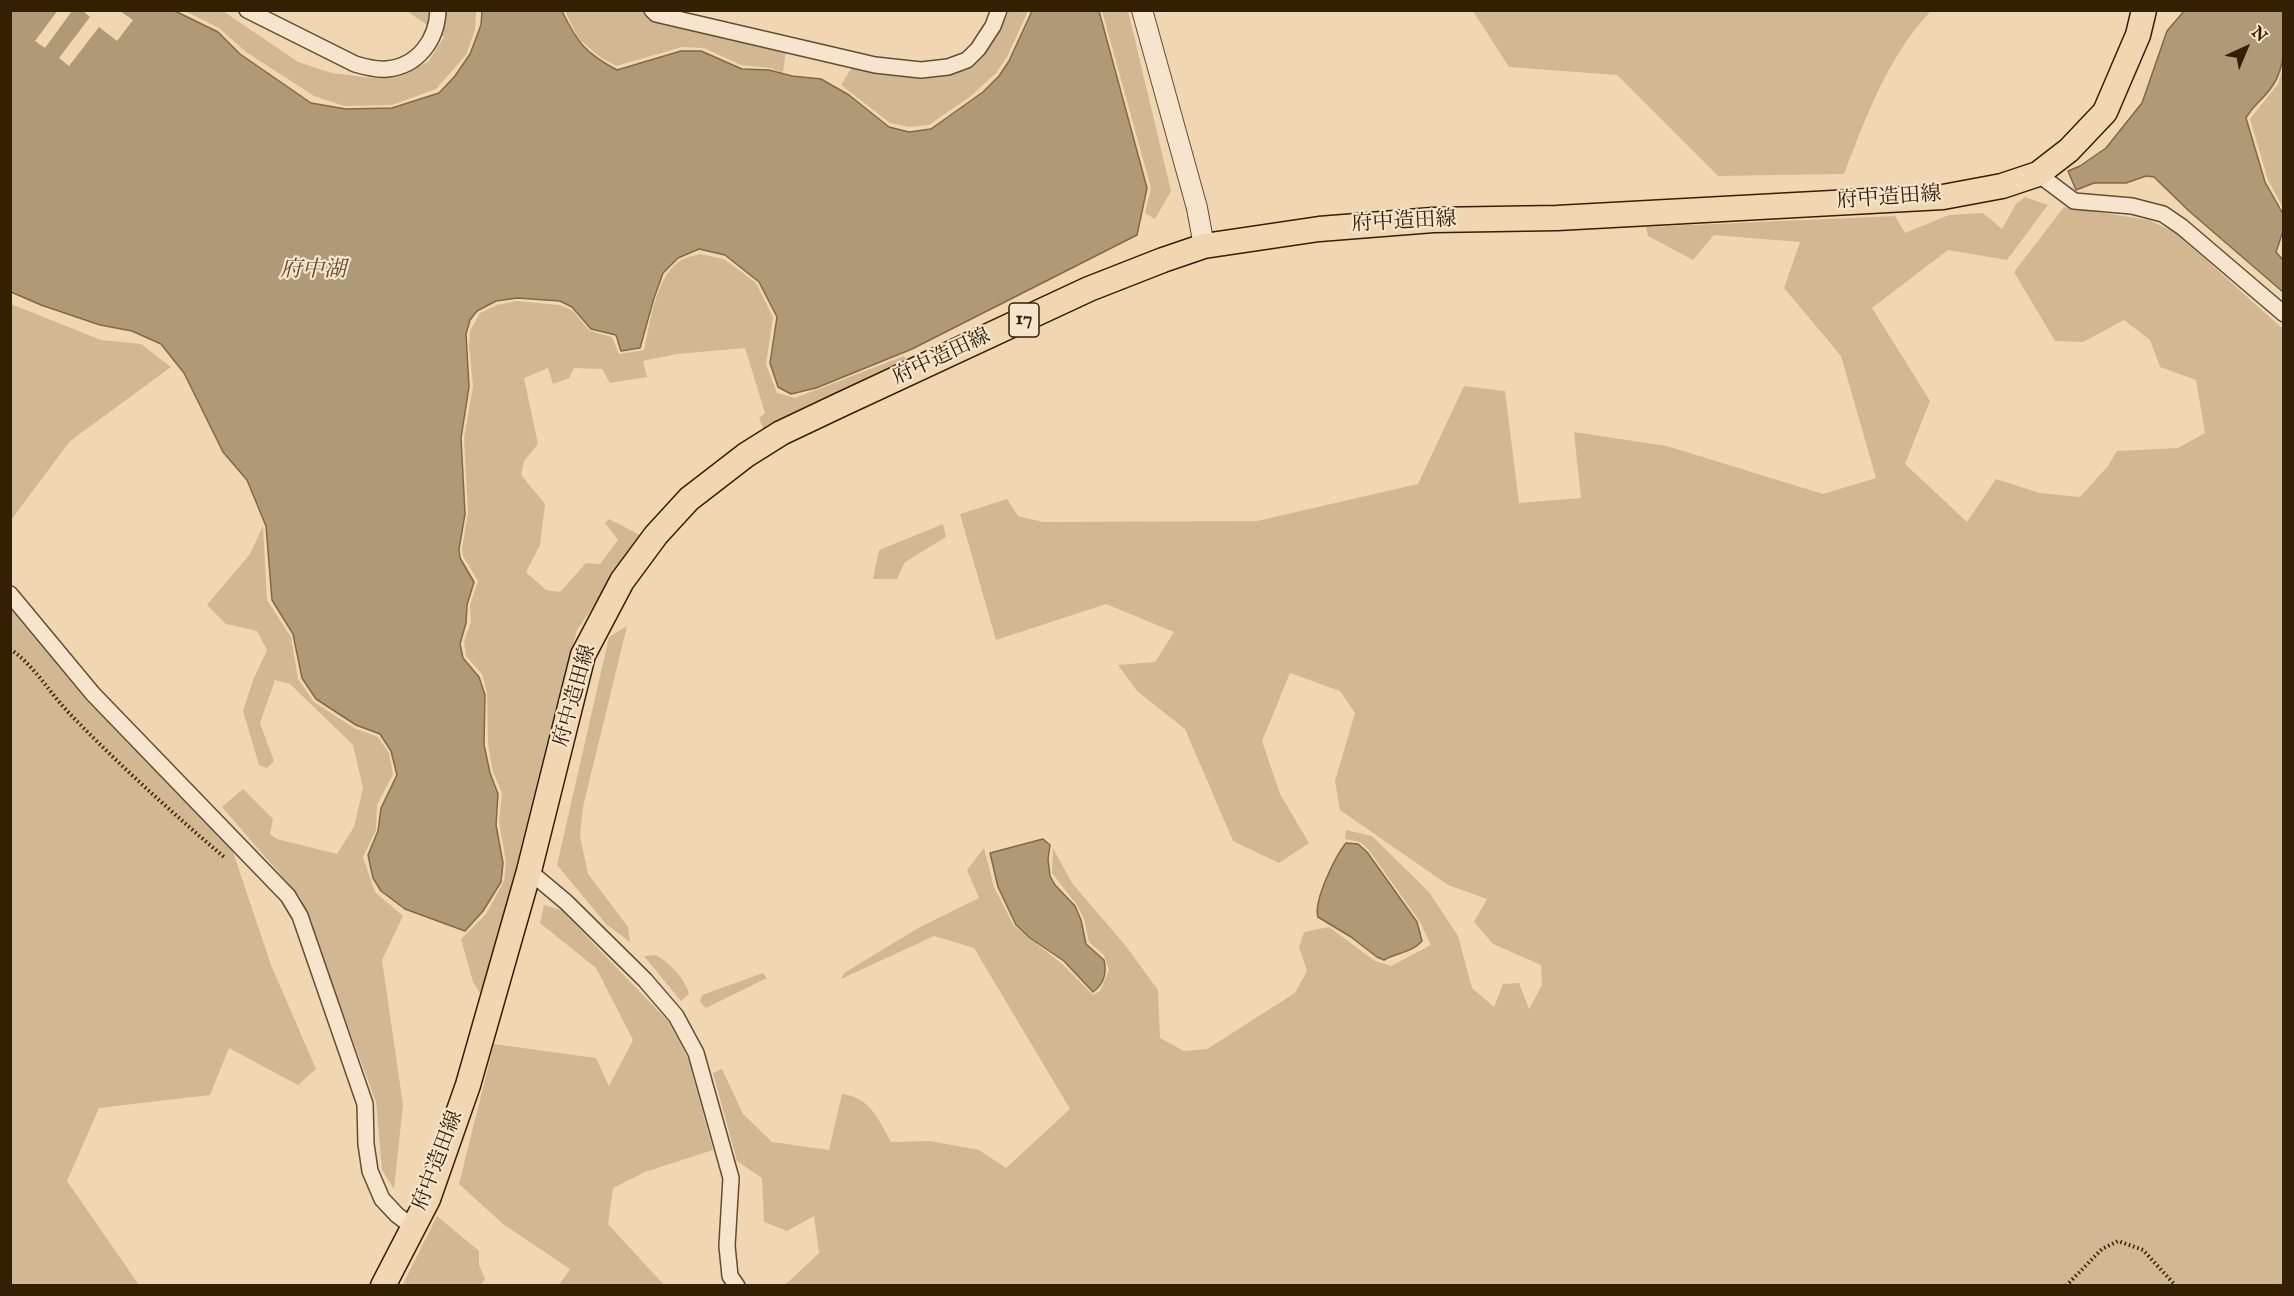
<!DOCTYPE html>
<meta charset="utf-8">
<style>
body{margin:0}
#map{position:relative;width:2294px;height:1296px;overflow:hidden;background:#f1d7b1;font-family:"IM FELL English",serif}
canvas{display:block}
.frame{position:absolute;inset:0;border:12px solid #332003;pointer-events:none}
.north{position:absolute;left:2216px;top:18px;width:60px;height:60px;-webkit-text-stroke:4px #f6e5cc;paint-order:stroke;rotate:44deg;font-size:16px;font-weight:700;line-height:24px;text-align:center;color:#332003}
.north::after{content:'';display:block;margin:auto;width:21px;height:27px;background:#332003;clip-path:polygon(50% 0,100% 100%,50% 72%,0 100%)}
</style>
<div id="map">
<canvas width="2294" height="1296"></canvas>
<div class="frame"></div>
<div class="north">N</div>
</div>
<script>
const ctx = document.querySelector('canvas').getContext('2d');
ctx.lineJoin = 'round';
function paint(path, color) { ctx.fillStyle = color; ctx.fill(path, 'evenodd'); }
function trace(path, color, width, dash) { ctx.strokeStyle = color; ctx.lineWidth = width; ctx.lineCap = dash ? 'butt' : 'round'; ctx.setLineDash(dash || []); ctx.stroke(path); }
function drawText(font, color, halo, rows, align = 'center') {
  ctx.font = font + ' "IM FELL English","Noto Serif JP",serif'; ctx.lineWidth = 4.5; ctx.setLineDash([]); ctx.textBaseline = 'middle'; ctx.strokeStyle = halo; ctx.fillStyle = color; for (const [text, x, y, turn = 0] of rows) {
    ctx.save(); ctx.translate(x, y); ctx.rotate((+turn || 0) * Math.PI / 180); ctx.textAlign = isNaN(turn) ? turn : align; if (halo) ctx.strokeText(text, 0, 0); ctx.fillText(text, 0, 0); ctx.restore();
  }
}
paint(new Path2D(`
 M185,11H223L298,62L332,73L372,78L397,75L428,62L444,37L407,11H476L475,30L466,55L436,89L392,105L344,106L314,96L246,52L219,28Z
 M565,11H645L751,44L786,50L783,73L771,68L741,65L704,48L682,47L616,66L600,57L578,38Z
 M1009,11H1028L1007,57L996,73L971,96L929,125L909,127L890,123L841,85L852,67L893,76L926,77L966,69L996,38Z
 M1102,11H1128L1171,191L1155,219L1145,213L1151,188Z
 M1473,11H1931C1888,56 1866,117 1844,174L1718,176L1617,75L1509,67Z
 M2283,67V208L2268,180L2250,119L2278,84Z
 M2025,197L2048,205L2007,260L1948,250L1872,308L1930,401L1905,464L1967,522L1996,479L2040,493L2080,497L2108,466L2117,451L2178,448L2205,433L2196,380L2160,367L2150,340L2124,320L2083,342L2055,341L2014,272L2064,207L2149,220L2176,233L2283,329V1285H785L819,1253L814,1216L787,1231L764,1222L762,1178L737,1161L713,1073L722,1069L743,1114L772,1142L829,1150L842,1094C870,1097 879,1120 891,1142L930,1141L979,1150L1006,1168L1070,1109L974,948L934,936L841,979L844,973L920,927L979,898L967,870L984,848L994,887L1014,926L1062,964L1093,995L1100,991L1109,970L1104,955L1089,942L1084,919L1077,905L1052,873L1053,848L1072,883L1125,945L1158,990L1160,1038L1184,1051L1207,1049L1295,993L1307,971L1299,947L1304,932L1329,927L1375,961L1391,966L1431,945L1420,922L1368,849L1360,842L1345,839L1346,830L1372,836L1429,892L1458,936L1472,988L1494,1007L1503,984L1519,983L1529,1009L1542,985L1541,965L1493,944L1474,922L1487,899L1448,885L1340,810L1335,781L1355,713L1340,691L1290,673L1262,741L1280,794L1309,843L1279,863L1233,841L1185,729L1137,691L1118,665L1155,662L1174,632L1106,604L996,640L960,514L1007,499L1018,516L1043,522L1257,521L1418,484L1464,386L1505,391L1519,503L1581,498L1574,432L1667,446L1823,494L1876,478L1841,356L1784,288L1800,242L1714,235L1693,260L1648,236L1646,227L1895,216L1905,233L1949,215L1983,213L2002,229L2016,204Z
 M700,254L724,259L756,283L773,317L766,364L777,393L795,398L904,356L906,360L765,432L759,418L765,413L745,348L677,354L643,361L647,377L610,383L602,369L574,368L569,378L553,384L548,368L524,378L538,444L524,461L521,475L545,504L540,545L526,572L546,590L560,592L586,563L600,564L618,540L605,523L609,519L642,536L577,630L487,983L481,995L473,982L461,939L486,914L504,881L506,862L499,822L502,793L493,772L488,745L487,693L482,674L466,656L464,642L471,622L470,605L478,581L463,556L462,548L468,513L464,438L473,386L469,347L470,331L480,313L497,305L517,301L559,305L572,310L590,331L612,337L619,354L644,350C651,321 654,282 678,262C684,258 693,256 700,254Z
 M11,304L101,340L141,344L171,367L70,441L11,520Z
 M943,524L946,537L905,562L897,579H873L879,550Z
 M263,526L267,600L291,637L298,679L314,702L354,728L378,737L389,753L393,774L377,805L376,830L363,857L375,892L403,916L382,960L403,1105L394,1189L382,1170L376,1102L300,897L222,807L243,789L273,819L270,834L277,839L337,854L354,827L363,788L353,745L290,684L275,680L260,723L274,761L267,768L259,765L243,711L253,680L267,650L257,631L226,624L207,605L250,554Z
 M10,608L86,700L232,849L271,965L316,1069L298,1085L229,1048L210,1095L99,1108L67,1181L139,1285H11Z
 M627,626L583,807L580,836L588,874L628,927L630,942L606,924L557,865L609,637Z
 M544,905L561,910L668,1021L688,1059L713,1150L645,1172L613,1188L608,1224L664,1285H559L570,1269L503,1224L459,1184L494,1044L596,1058L609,1086L633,1040L596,968L540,923Z
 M656,955C670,963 685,978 689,994L681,1001L644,956Z
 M763,973L767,978L706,1008L700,1002L702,995Z
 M437,1216L479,1251V1265L485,1279L481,1285H405L404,1282Z`), '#d1b893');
const water = new Path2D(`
 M2185,10L2283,11C2284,34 2287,65 2273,85C2265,98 2253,105 2246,118L2265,182L2283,214V231L2276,252L2283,260V292L2189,211L2154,177L2146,176L2126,183H2094L2076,190L2068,171L2080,166L2106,148L2142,103L2167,31Z
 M11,11H175L218,32L240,54L311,103L346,109L392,108L439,93L455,76L470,54L481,25L482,11H562C577,42 585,53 617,70L681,51H701L742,69L769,70L792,76L821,79L849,95L889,127L909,132L931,129L983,92L999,76L1009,61L1032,11H1099L1147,188L1137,235L912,349L816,388L791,394L778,387L770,363L777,317L759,282L725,255L699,249L678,258L663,273L654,298L640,348L621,351L616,335L591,329L572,307L560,301L517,298L496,301L477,311L470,320L466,334L469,387L461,438L465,514L459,549L460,558L474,582L467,605L466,623L460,644L463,658L479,677L485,695L484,745L490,773L498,794L496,825L503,863L501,882L483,911L465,931L405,909L381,891L373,878L368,855L378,831L381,808L397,775L391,751L380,734L356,725L316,699L302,678L293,634L272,600L266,526L247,480L223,452L184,373L161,344L132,331L100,325L41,305L11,292Z
 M1043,839L1050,845L1048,859L1050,876L1055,885L1075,906L1081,920L1086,944L1104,960C1107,973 1104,984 1093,992L1064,961L1030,938L1016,925L998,887L990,853Z
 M1346,843L1358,844L1367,852L1417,922L1422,941C1413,952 1396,953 1384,960L1377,957L1351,937L1318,917C1313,901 1336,855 1346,843Z`);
paint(water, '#b09976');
trace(water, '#7e6948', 1.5);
paint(new Path2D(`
 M58,10L72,11L45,48L35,41Z
 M83,11H120L133,20L117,41L99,27L69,66L59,58L90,17Z`), '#f1d7b1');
const minor = new Path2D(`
 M247,10L355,64C365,67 376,70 387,69C418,66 437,40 438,10
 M652,10L656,14L875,65L921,70L948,67L967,60L978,49L993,26L999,10
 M2038,174L2074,201L2132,206L2163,214L2182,227L2284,314
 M10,594L93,694L288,896L300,916L365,1104L366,1144L370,1171L382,1199L397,1215L413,1227
 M529,871L566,902L645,980L676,1016L696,1053L731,1178L727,1246L730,1276L737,1286`);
const tertiary = new Path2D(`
 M1142,10L1197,208L1204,246`);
const primary = new Path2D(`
 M383,1286L428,1199L468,1085L529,871L583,655L622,581L656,535L689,499L746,455L781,433L840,405L1089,289L1163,260L1204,246L1319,229L1433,220L1557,218L1943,197L2002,186L2038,174L2069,150L2105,112L2138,35L2144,10`);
trace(minor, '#624e2e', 18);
trace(tertiary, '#624e2e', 22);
trace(primary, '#332003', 27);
trace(new Path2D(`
 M10,649C34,665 49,692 69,713C118,764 170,811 224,857
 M2066,1286L2102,1249L2118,1241L2143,1250L2176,1286`), '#332003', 4, [1.5, 3]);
trace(minor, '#f6e5cc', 15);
trace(tertiary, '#f6e5cc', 20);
trace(primary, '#f1d7b1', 24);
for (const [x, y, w] of [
 [1024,320,30]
]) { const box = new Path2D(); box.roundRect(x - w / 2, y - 17, w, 34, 4.5); ctx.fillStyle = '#f6e5cc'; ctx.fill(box); trace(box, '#332003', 1.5); }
drawText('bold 20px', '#332003', null, [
 ["17",1024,320]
]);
drawText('21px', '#332003', '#f6e5cc', [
 ["府中造田線",1889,199,-4],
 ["府中造田線",1404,223,-3],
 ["府中造田線",942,358,-25],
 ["府中造田線",576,696,-74],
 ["府中造田線",439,1161,-69]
]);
drawText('italic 22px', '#5f4a2b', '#f6e5cc', [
 ["府中湖",313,271]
]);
</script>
